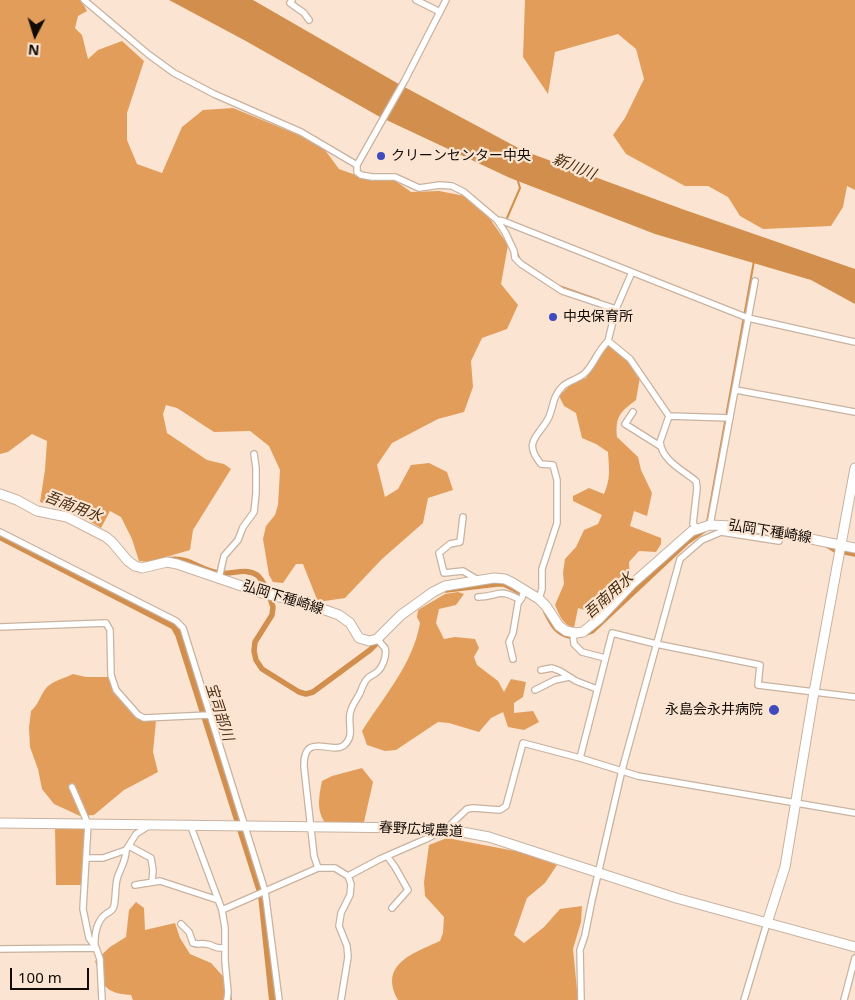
<!DOCTYPE html>
<meta charset="utf-8">
<style>
body{margin:0}
#map{position:relative;width:855px;height:1000px;overflow:hidden;background:#fbe5d2;font-family:"Noto Sans",sans-serif}
canvas{display:block}
.north{position:absolute;left:10px;top:10px;width:50px;height:50px;-webkit-text-stroke:4px #fbe5d2;paint-order:stroke;rotate:185deg;font-size:14px;font-weight:700;line-height:20px;text-align:center;color:#110a05}
.north::after{content:'';display:block;margin:auto;width:18px;height:22px;background:#110a05;clip-path:polygon(50% 0,100% 100%,50% 72%,0 100%)}
.scale{position:absolute;left:10px;top:968px;width:79px;height:22px;box-sizing:border-box;border:2px solid #110a05;border-top:0;padding-left:6px;font-size:15px;line-height:18px;white-space:nowrap;color:#110a05;-webkit-text-stroke:4px #fbe5d2;paint-order:stroke}
</style>
<div id="map">
<canvas width="855" height="1000"></canvas>
<div class="north">N</div>
<div class="scale">100 m</div>
</div>
<script>
const ctx = document.querySelector('canvas').getContext('2d');
ctx.lineJoin = 'round';
function paint(path, color) { ctx.fillStyle = color; ctx.fill(path, 'evenodd'); }
function trace(path, color, width, dash) { ctx.strokeStyle = color; ctx.lineWidth = width; ctx.lineCap = dash ? 'butt' : 'round'; ctx.setLineDash(dash || []); ctx.stroke(path); }
function drawText(font, color, halo, rows, align = 'center') {
  ctx.font = font + ' "Noto Sans","Noto Sans JP",sans-serif'; ctx.lineWidth = 4.5; ctx.setLineDash([]); ctx.textBaseline = 'middle'; ctx.strokeStyle = halo; ctx.fillStyle = color; for (const [text, x, y, turn = 0] of rows) {
    ctx.save(); ctx.translate(x, y); ctx.rotate((+turn || 0) * Math.PI / 180); ctx.textAlign = isNaN(turn) ? turn : align; if (halo) ctx.strokeText(text, 0, 0); ctx.fillText(text, 0, 0); ctx.restore();
  }
}
paint(new Path2D(`
 M0,0H81L87,11L78,16L75,28L82,35L88,59L98,50L122,41L144,61L127,113V140L137,164L162,173L182,127L203,110L233,108L301,136L325,150L339,169L364,178L390,177L411,192L439,191L465,196L488,216L508,245L501,284L518,305L507,329L482,338L471,361L473,387L464,412L438,419L392,443L377,465L385,497L398,489L411,465L429,463L447,472L453,490L428,498L423,523L382,559L345,598L318,602L303,564H296L283,583L273,582L269,575L263,539L266,526L275,515L278,505L280,470L269,446L250,431L214,432L177,408L166,405L163,414L167,433L207,460L224,464L231,469L193,530L190,550L149,562L139,561L132,539L121,517L110,511L101,528L78,514L40,502L45,470L47,441L32,434L8,452L0,454Z
 M525,0H855V190L847,186L843,207L831,226L763,229L740,216L728,197L708,186H685L626,154L613,135L625,118L644,79L636,49L618,34L555,52L548,94L523,57Z
 M611,344C623,352 632,364 640,377L636,400C620,412 615,417 617,437L638,457L641,470L652,493L647,516L634,511L630,526L661,538V544L656,552L639,551L629,562L630,586C617,596 602,602 588,611L578,608L574,628C562,624 560,616 555,605L564,584L563,573L565,559L576,547L584,530L598,524L602,515L573,501V496L589,488L604,494C611,478 609,469 608,452L596,444L582,438L576,413L564,406L559,396L572,383L586,378L595,364L598,354Z
 M458,592L464,594L456,605L439,609L436,623L444,639L455,637L475,639L479,648L474,657L477,665L498,681L504,692L511,679L526,682L523,697L514,703V713L533,711L539,722L524,730L508,727L503,712L491,718L479,732L449,723L438,722L396,750L385,751L367,745L362,731C384,696 413,664 420,623L417,617L418,610L445,594Z
 M73,674L86,677H109C116,698 132,718 156,721L153,752L158,772L124,790L94,815L80,816L54,804L42,789L38,769L30,747L29,728L31,711C39,704 40,695 47,687C53,681 65,678 73,674Z
 M362,768L373,782L364,822L325,823C316,810 319,796 322,781L332,776Z
 M55,827L85,828L81,885H56Z
 M447,838L520,852L557,865L545,883L527,898L514,935L524,943L544,927L560,909L582,906L581,922L573,949L578,1000H398C378,964 414,953 440,941L443,933L444,917L425,896L424,882L429,845Z
 M136,902L144,908L145,930L175,923L180,938L190,954L211,963L230,984L232,1000H133L131,995C103,993 103,985 95,961L110,947L126,937L129,910Z`), '#e29d5b');
paint(new Path2D(`
 M169,0H253L397,83L524,151L682,209L855,269V304L811,280L655,234L510,178L380,117L244,40Z`), '#d28e4c');
trace(new Path2D(`
 M505,228L504,225L520,188L518,181
 M513,243L520,260L553,282
 M559,286L599,300
 M707,522L754,261`), '#d28e4c', 2);
trace(new Path2D(`
 M827,545L835,550L855,554
 M166,560C190,556 198,570 219,573C231,575 246,567 257,575C261,578 264,584 266,588
 M446,590L497,584H504L526,595
 M270,598L273,607L272,615L255,642L254,651L256,660L262,669L299,692L306,694L313,692L370,650L381,639
 M546,612C552,624 556,633 570,636
 M581,635L592,631L687,542L704,530`), '#d28e4c', 5.5);
trace(new Path2D(`
 M0,535L175,625L180,634L263,895L274,1000`), '#d28e4c', 10);
const street = new Path2D(`
 M84,0L148,54L174,73L214,94L301,132L357,165
 M292,0L290,3L304,13L309,20
 M416,0L440,12
 M446,0L405,80L357,165V172L361,175L372,177H395L419,188L440,185L452,186L464,192L497,220L505,232L514,251L515,258L521,264L562,291L616,309L608,341L630,359L669,416L660,442C662,461 684,471 696,481L697,488L693,524L698,529
 M497,220L503,221L748,318L855,342
 M616,309L632,272
 M736,390L855,412
 M633,412L625,424L660,446
 M669,416L730,418
 M463,517L460,542L450,544L439,553L444,573L463,571L478,580
 M710,525L755,281
 M0,532L176,621L183,628L265,891L279,1000
 M219,578L224,556L238,540L243,527L254,512L256,493V468L254,454
 M478,597C498,597 499,587 520,600
 M539,599L542,589V569L557,523V480L553,465L541,464C522,441 539,437 549,417C554,405 552,397 563,386C570,380 580,379 586,372C595,362 597,352 608,341
 M0,627L106,623L110,630L111,675L116,690L138,715L144,718L209,715
 M573,633L574,644L582,652L605,658
 M513,659L509,642L513,633L518,603L522,598L524,589
 M541,670L552,668L560,671L576,681L597,689
 M535,690L555,680L569,677
 M580,758L612,633L656,644L760,665L758,685L855,697
 M72,787L88,824L83,909L89,938L96,948L100,959L102,1000
 M190,824L222,910L225,928V961L228,992L227,1000
 M129,846L151,858L153,870L152,882
 M387,856L395,867L408,890L392,908
 M86,858H103L126,850L136,834L150,825
 M318,868L314,856L304,767C303,731 331,754 343,746C355,737 348,726 350,714C351,706 357,699 360,693C362,688 364,682 367,679C369,676 374,675 377,672C383,667 387,655 385,648L377,639
 M348,876L380,859L426,839L446,829L467,809L473,808L500,810L506,806L523,743L580,758L638,776L855,813
 M135,885L160,881L218,900
 M222,910L318,868H335L348,876L351,884L350,895L341,913L339,926L347,946L348,957L341,1000
 M181,924L189,932L193,943C198,945 201,943 206,944C215,945 213,949 225,948
 M95,946C94,935 97,920 106,914C110,911 113,911 114,906C116,897 115,888 117,879C120,868 126,862 126,850
 M0,949L96,948
 M581,1000L580,950L585,935L592,900L622,770L680,559L702,540L721,532L779,541L780,532
 M744,1000L767,923
 M844,1000L855,958`);
const secondary = new Path2D(`
 M0,494L17,500L37,511L67,517L106,537L112,542L128,561L135,566L142,568L167,562L177,564L265,594L300,601L339,615L350,623L359,638L369,641L377,639L401,615L433,592L445,586L494,578L505,579L513,583L539,599L546,606L559,626L566,631L576,633L583,632L599,619L632,584L692,531L710,525L753,527L855,548
 M0,823L413,828L446,829L489,837L676,898L855,947
 M767,923L785,867L814,692L855,468`);
trace(street, '#c8b2a0', 8);
trace(secondary, '#c8b2a0', 11);
trace(street, '#fff', 5.5);
trace(secondary, '#fff', 9);
for (const [x, y, r, color] of [
 [381,156,5,"#3f4abe"],
 [553,317,5,"#3f4abe"],
 [774,710,6,"#3f4abe"]
]) { const dot = new Path2D(); dot.arc(x, y, r, 0, 2 * Math.PI); ctx.fillStyle = color; ctx.fill(dot); trace(dot, '#fbe5d2', 2); }
drawText('14px', '#110a05', '#fbe5d2', [
 ["クリーンセンター中央",391,156],
 ["中央保育所",563,317],
 ["永島会永井病院",763,710,"right"]
], 'left');
drawText('14px', '#110a05', '#fbe5d2', [
 ["弘岡下種崎線",770,532,9],
 ["弘岡下種崎線",283,598,17],
 ["春野広域農道",421,830,3]
]);
drawText('italic 15px', '#4a2e11', '#fbe5d2', [
 ["新川川",574,167,22],
 ["吾南用水",73,507,21],
 ["吾南用水",609,596,-42],
 ["宝司部川",219,712,72]
]);
</script>
